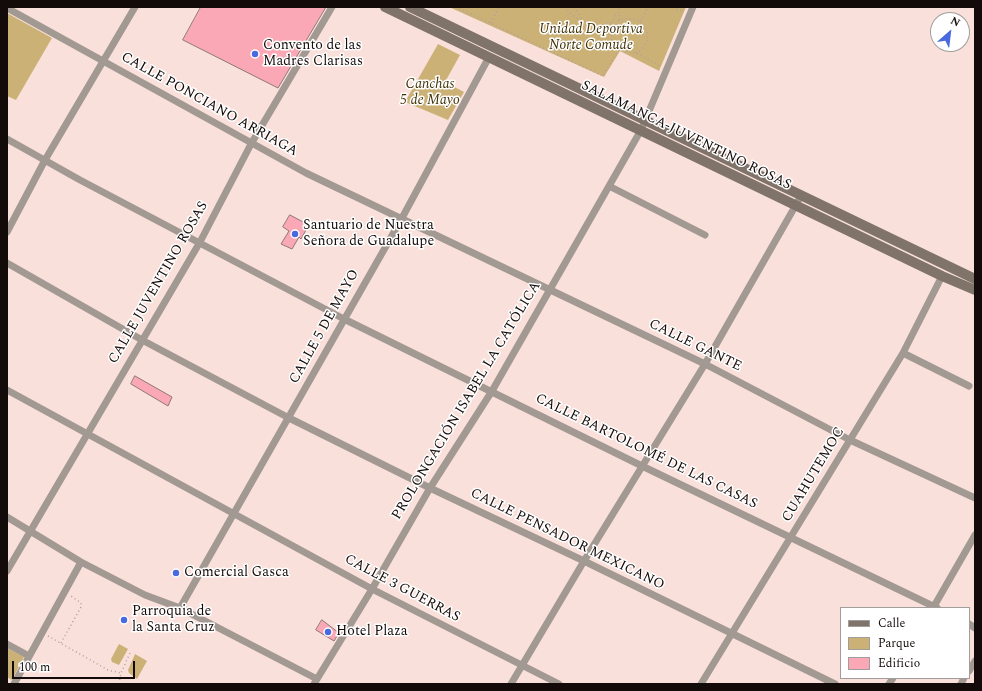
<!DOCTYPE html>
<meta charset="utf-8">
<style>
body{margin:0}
#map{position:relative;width:982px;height:691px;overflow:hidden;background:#fae0da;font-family:Spectral,serif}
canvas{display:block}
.frame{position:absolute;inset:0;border:8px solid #130b09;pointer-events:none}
.legend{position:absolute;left:840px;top:607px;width:130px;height:72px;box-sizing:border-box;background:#fff;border:1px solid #a19d9d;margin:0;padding:5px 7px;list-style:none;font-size:12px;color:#130b09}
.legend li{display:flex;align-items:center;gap:8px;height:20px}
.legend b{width:20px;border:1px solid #a19d9d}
.north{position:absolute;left:930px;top:12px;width:40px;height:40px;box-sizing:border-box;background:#fff;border:1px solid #a19d9d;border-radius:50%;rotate:28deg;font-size:11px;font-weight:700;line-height:16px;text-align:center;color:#130b09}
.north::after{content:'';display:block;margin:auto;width:14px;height:18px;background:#486ade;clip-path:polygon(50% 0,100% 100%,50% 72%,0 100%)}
.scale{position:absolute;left:12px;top:661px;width:123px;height:18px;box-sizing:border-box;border:2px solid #130b09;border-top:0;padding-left:5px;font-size:12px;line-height:14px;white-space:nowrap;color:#130b09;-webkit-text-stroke:3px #fff;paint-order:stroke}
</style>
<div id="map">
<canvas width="982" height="691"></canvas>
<div class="frame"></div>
<ul class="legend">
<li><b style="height:5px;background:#7f736a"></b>Calle</li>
<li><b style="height:11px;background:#ccb177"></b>Parque</li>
<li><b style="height:11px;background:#faa8b5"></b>Edificio</li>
</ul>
<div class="north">N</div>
<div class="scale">100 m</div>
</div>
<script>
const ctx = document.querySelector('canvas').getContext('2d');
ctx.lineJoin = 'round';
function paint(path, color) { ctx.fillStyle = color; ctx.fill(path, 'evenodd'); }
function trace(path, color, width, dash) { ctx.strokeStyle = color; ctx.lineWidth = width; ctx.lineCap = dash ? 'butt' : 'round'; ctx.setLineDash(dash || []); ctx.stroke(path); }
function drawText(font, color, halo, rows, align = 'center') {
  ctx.font = font + ' Spectral,serif'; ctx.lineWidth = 3; ctx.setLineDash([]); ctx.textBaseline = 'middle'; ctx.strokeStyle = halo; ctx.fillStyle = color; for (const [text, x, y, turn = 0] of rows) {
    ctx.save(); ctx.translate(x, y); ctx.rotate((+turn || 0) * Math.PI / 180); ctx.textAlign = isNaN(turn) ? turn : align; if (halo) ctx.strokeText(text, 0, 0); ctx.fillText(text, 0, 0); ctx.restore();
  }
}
paint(new Path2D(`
 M449,7H686L659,71L620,51L604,77Z
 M7,13L52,38L16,100L7,96Z
 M438,44L460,55L445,82L464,92L448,120L405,102Z
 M119,644L128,649L119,665L112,662L111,659Z
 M7,648L24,657L12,680L7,677Z
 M135,654L147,661L137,679L129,673L128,670Z`), '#ccb177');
const building = new Path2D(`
 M201,7H326L278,88L183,40Z
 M290,215L305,223L303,228L306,230L301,239L299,237L292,249L281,244L289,231L283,227Z
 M135,376L172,397L168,406L131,384Z
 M322,620L339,633L334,641L316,630Z`);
paint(building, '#faa8b5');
trace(building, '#8e7679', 1);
trace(new Path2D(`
 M456,7L603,76L619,49
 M565,7C574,21 596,29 611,23L621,7
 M575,7L582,19
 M673,7L684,12
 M619,20L620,12
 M641,21L648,7
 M491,23L499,7
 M636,53C658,41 646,12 619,20C612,29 607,43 620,50C625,53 632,51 638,54C645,57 652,62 660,66
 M48,636L108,670L121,673
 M61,643L81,607V603L71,596
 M119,684L121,673L130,653`), '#b49f9a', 1.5, [1, 3]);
trace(new Path2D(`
 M7,8L306,173L705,364L850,440L975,498
 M7,139L80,180L344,319L642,466L937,608
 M609,186L705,235
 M7,232L45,160L135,7
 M7,263L142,340L289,418L430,488L584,561L835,684
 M903,353L969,386
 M7,390L372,589L559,684
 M7,517L81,562L145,595L180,608L317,679
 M7,571L200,242L251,144L332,7
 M180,608L402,218L489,57
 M933,608L975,535
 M969,624L975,628
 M7,644L29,656
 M969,671L975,661
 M14,684L81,562
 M314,684L372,589L430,488L492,391L641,130L693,7
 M511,684L584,561L705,364L801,196
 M701,684L903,353L942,276
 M889,684L893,678
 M961,684L964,678`), '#a19992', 7);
trace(new Path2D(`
 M385,7L942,276L975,290
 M410,7L975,279`), '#7f736a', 10);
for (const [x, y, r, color] of [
 [255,54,4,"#486ade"],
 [295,234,4,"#486ade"],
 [176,573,4,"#486ade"],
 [124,620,4,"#486ade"],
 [328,632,4,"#486ade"]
]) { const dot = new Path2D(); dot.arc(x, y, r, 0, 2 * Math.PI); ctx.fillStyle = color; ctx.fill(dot); trace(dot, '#fff', 1.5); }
drawText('italic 14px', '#423106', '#fff', [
 ["Unidad Deportiva",591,30],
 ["Norte Comude",591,46],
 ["Canchas",430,85],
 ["5 de Mayo",430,101]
]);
drawText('14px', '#130b09', '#fff', [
 ["Convento de las",263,46],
 ["Madres Clarisas",263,62],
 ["Santuario de Nuestra",303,226],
 ["Señora de Guadalupe",303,242],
 ["Comercial Gasca",184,573],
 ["Parroquia de",132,612],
 ["la Santa Cruz",132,628],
 ["Hotel Plaza",336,632]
], 'left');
drawText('14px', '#130b09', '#fff', [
 ["CALLE PONCIANO ARRIAGA",209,105,29],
 ["SALAMANCA-JUVENTINO ROSAS",686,136,26],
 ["CALLE JUVENTINO ROSAS",159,283,-60],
 ["CALLE 5 DE MAYO",325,327,-61],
 ["CALLE GANTE",695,346,26],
 ["PROLONGACIÓN ISABEL LA CATÓLICA",467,401,-59],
 ["CALLE BARTOLOMÉ DE LAS CASAS",646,452,26],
 ["CUAHUTEMOC",814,475,-59],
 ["CALLE PENSADOR MEXICANO",567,540,26],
 ["CALLE 3 GUERRAS",402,589,28]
]);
</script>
